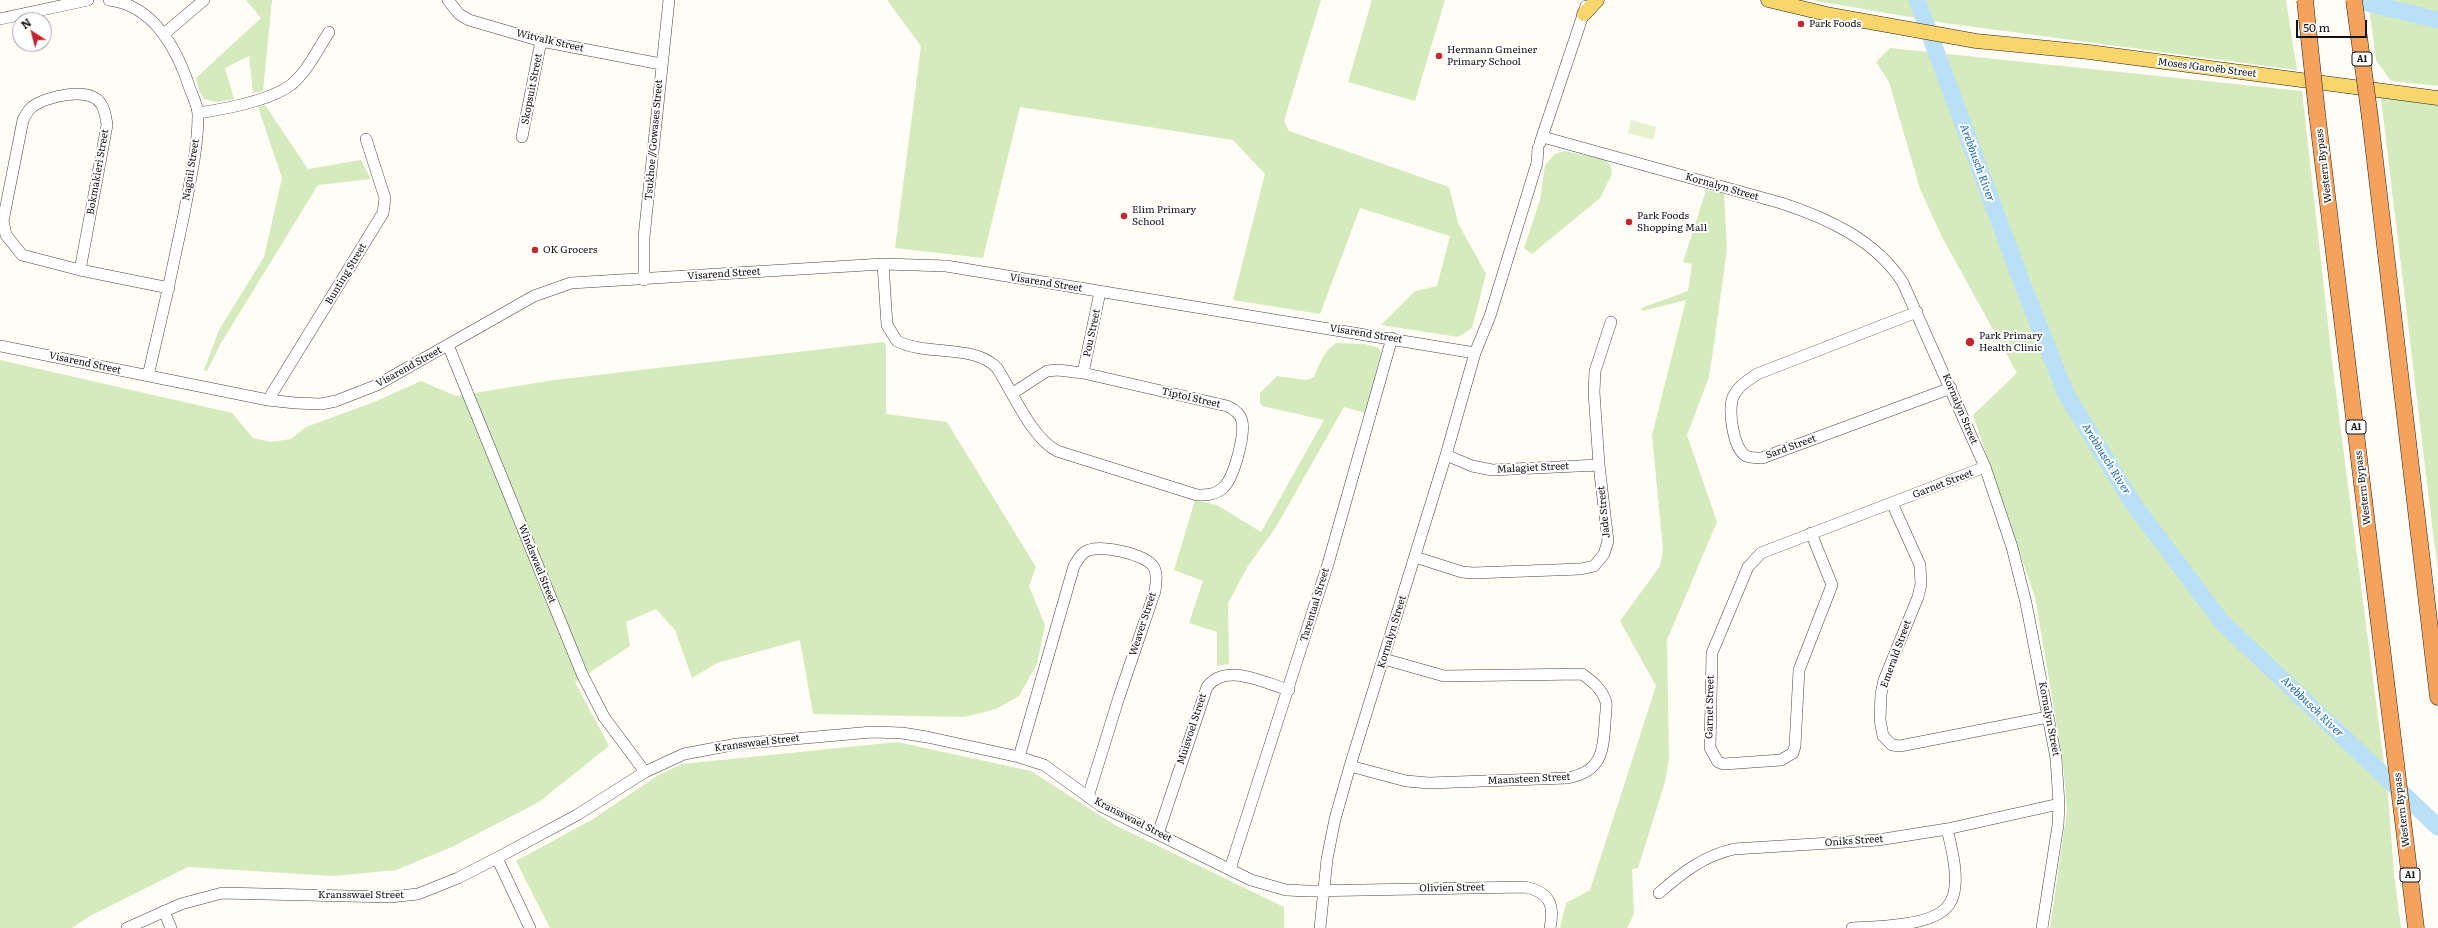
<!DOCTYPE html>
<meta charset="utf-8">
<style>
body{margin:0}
#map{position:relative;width:2438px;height:928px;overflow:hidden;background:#fffdf5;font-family:Literata,serif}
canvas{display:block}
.north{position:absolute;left:12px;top:12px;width:40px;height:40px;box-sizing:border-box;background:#fff;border:1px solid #a0a0a0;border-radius:50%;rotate:324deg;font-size:11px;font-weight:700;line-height:16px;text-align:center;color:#111}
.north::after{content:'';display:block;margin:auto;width:14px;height:18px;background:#c4262e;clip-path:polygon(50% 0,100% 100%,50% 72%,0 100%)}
.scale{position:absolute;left:2296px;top:20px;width:71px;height:18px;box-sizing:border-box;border:2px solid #111;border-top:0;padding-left:5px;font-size:12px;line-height:14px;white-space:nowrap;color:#111;-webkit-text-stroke:3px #fff;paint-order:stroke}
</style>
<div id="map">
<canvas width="2438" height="928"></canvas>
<div class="north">N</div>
<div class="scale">50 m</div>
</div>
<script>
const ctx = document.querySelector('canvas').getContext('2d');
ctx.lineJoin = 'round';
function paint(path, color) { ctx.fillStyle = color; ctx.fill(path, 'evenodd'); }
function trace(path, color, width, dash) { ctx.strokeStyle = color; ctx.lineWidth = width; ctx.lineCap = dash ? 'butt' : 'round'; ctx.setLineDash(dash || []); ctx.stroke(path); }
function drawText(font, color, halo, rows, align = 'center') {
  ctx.font = font + ' Literata,serif'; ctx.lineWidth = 4; ctx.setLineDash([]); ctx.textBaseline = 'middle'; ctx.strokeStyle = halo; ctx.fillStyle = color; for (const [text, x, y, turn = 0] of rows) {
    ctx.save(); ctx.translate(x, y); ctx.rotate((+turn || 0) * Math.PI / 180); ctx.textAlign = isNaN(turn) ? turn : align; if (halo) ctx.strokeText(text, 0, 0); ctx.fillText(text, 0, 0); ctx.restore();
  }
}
paint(new Path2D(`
 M246,0H272L263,91L253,93L249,56L225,68L234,99L216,102L204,99L199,90L196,78L261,18Z
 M887,0H1321L1284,121L1289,131L1449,187L1458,223L1486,274L1472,328L1458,337L1381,325L1415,291L1437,286L1450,236L1360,208L1320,314L1233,300L1265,174L1233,140L1020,107L983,258L895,248L921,46Z
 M1372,0H1445L1415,101L1348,82Z
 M1811,0H2286L2297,70L1945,23Z
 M2368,0H2438V86L2391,81L2376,60Z
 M1890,48L2302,91L2333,369L2388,795L2394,873L2401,928H2050L2067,810L2063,763L2035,597L1973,415L2017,373L1942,237L1920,189L1889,82L1876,62Z
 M2381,98L2438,105V570L2432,525Z
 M265,105L308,169L361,160L371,179L318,185L221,343L207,371L204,370L219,330L264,257L282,178L258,107Z
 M1564,151L1606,159L1612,169L1611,176L1600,198L1532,254L1524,248L1540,200L1545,165L1555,154Z
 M1706,190L1724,193L1727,249L1714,344L1709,377L1687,435L1717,522L1667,640L1669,758L1665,782L1638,868L1632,869L1634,914L1627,928H1560L1566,903L1590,890L1656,686L1620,621L1660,566L1663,550L1652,435L1686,300L1642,311L1641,308L1688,291L1692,264L1683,262Z
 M884,342L886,346V414L947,422L1036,567L1029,586L1045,625L1037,664L1019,696L996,709L965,717L813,714L800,640L717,663L692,678L675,630L656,609L626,622L630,646L575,682L609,746L539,802L452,847L396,870L333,876L188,867L88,917L72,928H0V360L232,413L253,438L271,442L291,439L306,427L374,402L421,381L456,396L554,380Z
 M1336,343L1365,344L1379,348L1381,353L1365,413L1344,407L1276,527L1248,566L1228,603L1229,664L1217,666V632L1189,623L1203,581L1174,570L1195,500L1217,505L1261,532L1324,420L1262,406L1260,402V393L1277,376L1307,380L1314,377C1319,364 1324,351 1336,343Z
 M897,742L1031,771L1115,825L1284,907V928H550L516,861L593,819L657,776L682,764Z`), '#d5ebbd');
paint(new Path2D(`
 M1631,120L1656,127L1653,140L1628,133Z`), '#e6f2cf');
trace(new Path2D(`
 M1917,0L2022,283L2066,394L2134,505L2222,622L2438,827
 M2355,0L2438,20`), '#b9e0f7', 17);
const minor = new Path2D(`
 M109,0C154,5 178,51 190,89C193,97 198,106 198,115C198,148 190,181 184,214C173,268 161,322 148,376
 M448,0L459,14L469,20L541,41L661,64
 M0,19L88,0
 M164,34L204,0
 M198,113C225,109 269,101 291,85C307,72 318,49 329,32
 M522,137L541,41
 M1543,137L1781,203C1827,218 1876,240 1903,283L1985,467L2012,547L2026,603L2056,758L2059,804L2058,825L2042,928
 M1540,143L1586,6
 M883,264L887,325L897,341C926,356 975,344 997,368C1013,393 1031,437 1057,451L1197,495C1207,495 1215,495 1223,488C1234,478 1245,436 1242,421C1240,413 1234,409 1227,406L1083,373L1058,370L1047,371L1013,393
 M80,270L107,125C106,118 105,109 101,104C90,86 46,96 32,107C28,110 25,116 23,120L3,221L6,235L22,255L80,270L169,288
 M644,280V237L669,0
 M1917,312L1757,374C1749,380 1739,385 1734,395C1727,407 1733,449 1746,456C1751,458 1757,458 1762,458L1951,388
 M448,345L582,674L604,717L645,772
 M0,346L268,400L295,403L321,404L336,401L377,385L534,296L571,283L883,264L946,266L1475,353
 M1083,373L1100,292
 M268,400L383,213L385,198L366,139
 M1446,455L1472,466L1492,470L1599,465
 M1892,503L1920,565L1921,584L1918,597L1884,680L1881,694L1880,720L1883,736L1892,745L1900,746L2048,717
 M1811,533L1832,585L1799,670L1795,746L1793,753L1781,760L1724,764L1718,762L1710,748L1712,653L1748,567L1761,553L1985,467
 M1415,557L1462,572L1473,573L1581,569L1594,566L1604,554L1608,541L1599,465L1594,392L1595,371L1611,322
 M1019,757L1074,566C1077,561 1080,555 1085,552C1098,543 1144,554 1153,566C1158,573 1156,584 1155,591L1119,697L1088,797
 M1350,766L1406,781L1429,783L1567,778C1601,772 1603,753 1605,723C1605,717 1607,708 1606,702C1602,689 1592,681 1582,674L1444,676L1384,659
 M1158,834L1207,687C1226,662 1264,683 1289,690
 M497,858L530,928
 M1230,869L1328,564L1392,338
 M1659,893C1682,873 1703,856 1734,849L1878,840L1947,829L2059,804
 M164,911L171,928
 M127,928L181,904L222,893L390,897L418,894L458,878L497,858L577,815L645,772L684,754L737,744L872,732L902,733L927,737L1019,757L1044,765L1101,806L1251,880L1286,890L1308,891L1525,887C1549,892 1555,904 1550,928
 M1320,928L1327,859L1335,819L1350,766L1446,455L1475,353L1490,316L1537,163L1538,148
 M1852,928C1876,927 1931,926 1947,907C1963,890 1952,849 1947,829`);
const major = new Path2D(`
 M1768,0L1831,15L1976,41L2089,52L2438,98
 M1584,14L1597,0`);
const highway = new Path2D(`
 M2317,113L2416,928
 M2370,118L2438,697`);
trace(minor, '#444', 12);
trace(major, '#222', 15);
trace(highway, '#222', 17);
trace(minor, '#fff', 11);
trace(major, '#f9d66b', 14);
trace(highway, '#f5a25d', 16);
const highwayBridge = new Path2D(`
 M2305,0L2317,113
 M2354,0L2370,118`);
trace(highwayBridge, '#222', 17, []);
trace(highwayBridge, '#f5a25d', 16);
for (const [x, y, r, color] of [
 [1801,24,4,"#c4262e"],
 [1439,56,4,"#c4262e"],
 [1124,216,4,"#c4262e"],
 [1629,222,4,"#c4262e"],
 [535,250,4,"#c4262e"],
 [1970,342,5,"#c4262e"]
]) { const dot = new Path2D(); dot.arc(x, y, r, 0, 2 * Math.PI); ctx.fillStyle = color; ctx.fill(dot); trace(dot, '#fff', 1.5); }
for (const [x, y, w] of [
 [2362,59,20],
 [2356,427,20],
 [2410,875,20]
]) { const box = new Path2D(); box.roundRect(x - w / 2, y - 7, w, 14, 3); ctx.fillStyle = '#fff'; ctx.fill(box); trace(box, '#111', 1); }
drawText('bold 9px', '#111', null, [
 ["A1",2362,59],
 ["A1",2356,427],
 ["A1",2410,875]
]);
drawText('10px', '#111', '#fff', [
 ["Park Foods",1809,24],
 ["Hermann Gmeiner",1447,50],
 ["Primary School",1447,62],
 ["Elim Primary",1132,210],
 ["School",1132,222],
 ["Park Foods",1637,216],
 ["Shopping Mall",1637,228],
 ["OK Grocers",543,250],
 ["Park Primary",1979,336],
 ["Health Clinic",1979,348]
], 'left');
drawText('10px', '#111', '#fff', [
 ["Witvalk Street",550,41,13],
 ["Moses ǁGaroëb Street",2207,68,7],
 ["Skopsuit Street",532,89,-79],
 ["Tsukhoe //Gowases Street",654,140,-85],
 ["Western Bypass",2324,166,-97],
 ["Naguil Street",191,170,-81],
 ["Bokmakieri Street",98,172,-80],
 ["Kornalyn Street",1722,187,16],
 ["Bunting Street",346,274,-59],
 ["Visarend Street",724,274,-4],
 ["Visarend Street",1046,283,9],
 ["Pou Street",1092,333,-78],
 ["Visarend Street",1366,334,9],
 ["Visarend Street",85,363,12],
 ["Visarend Street",409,367,-29],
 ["Tiptol Street",1191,398,13],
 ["Kornalyn Street",1960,409,67],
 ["Sard Street",1791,447,-20],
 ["Malagiet Street",1533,468,-3],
 ["Garnet Street",1943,484,-21],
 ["Western Bypass",2363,488,-97],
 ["Jade Street",1604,512,-96],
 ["Windswael Street",537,564,68],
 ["Tarentaal Street",1315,605,-73],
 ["Weaver Street",1143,624,-72],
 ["Kornalyn Street",1392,632,-73],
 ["Emerald Street",1896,654,-70],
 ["Garnet Street",1710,707,-89],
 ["Kornalyn Street",2049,719,79],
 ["Muisvoel Street",1192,729,-72],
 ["Kransswael Street",757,743,-7],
 ["Maansteen Street",1529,779,-3],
 ["Western Bypass",2402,810,-97],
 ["Kransswael Street",1133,820,27],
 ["Oniks Street",1854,841,-4],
 ["Olivien Street",1452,888,-1],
 ["Kransswael Street",361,895]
]);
drawText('italic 11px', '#1768a6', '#fff', [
 ["Arebbusch River",1977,163,70],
 ["Arebbusch River",2106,459,58],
 ["Arebbusch River",2312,707,44]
]);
</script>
